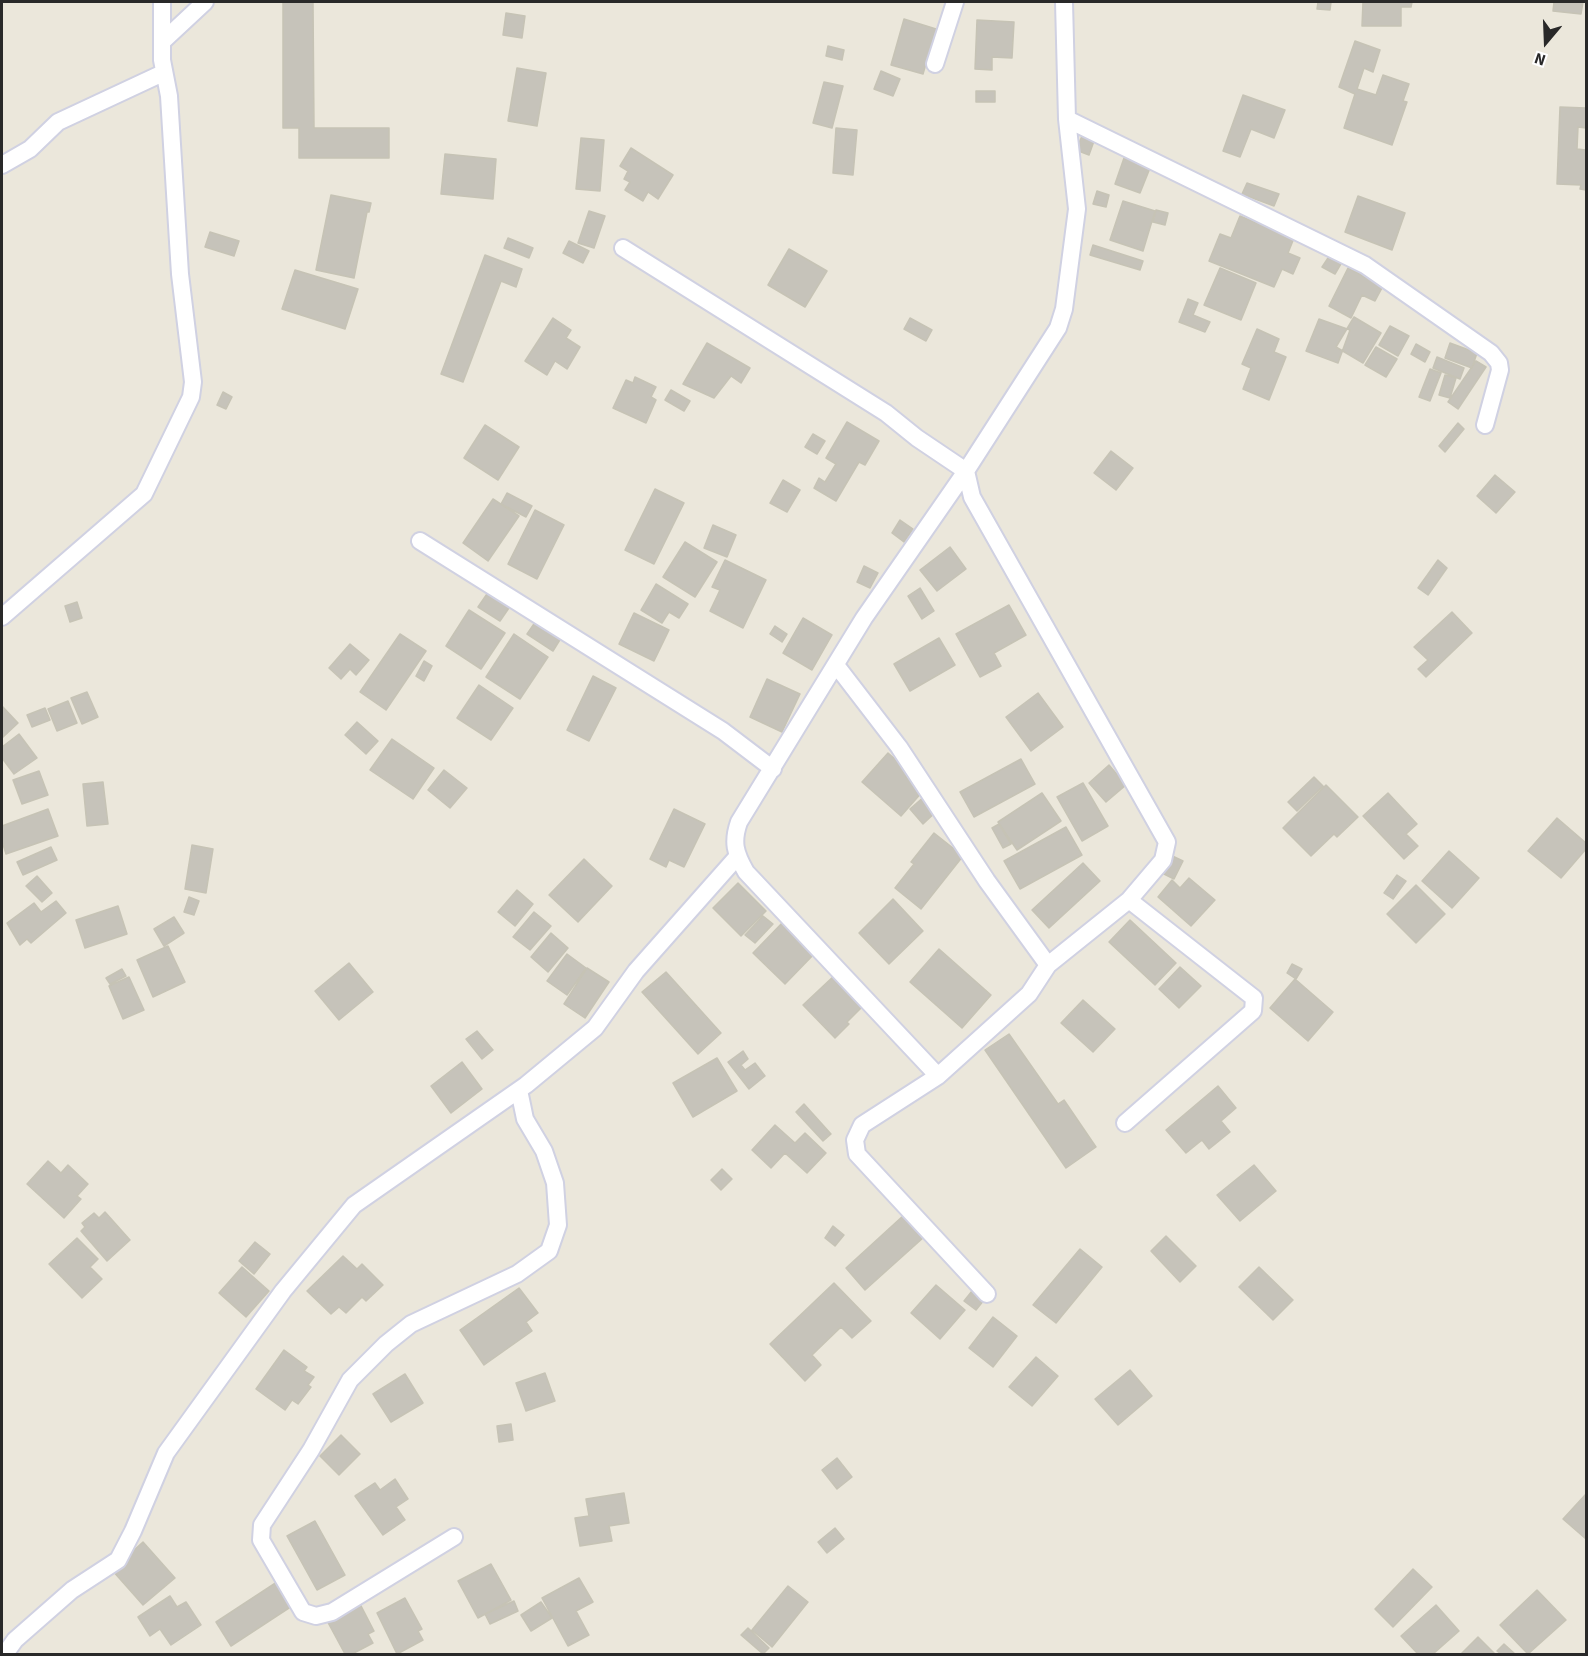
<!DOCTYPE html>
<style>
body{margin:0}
#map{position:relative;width:1588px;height:1656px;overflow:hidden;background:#ebe7db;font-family:"Source Sans 3",sans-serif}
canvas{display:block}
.frame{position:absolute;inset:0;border:3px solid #292929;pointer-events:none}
.north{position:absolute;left:1516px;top:12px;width:60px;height:60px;-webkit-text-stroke:4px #fff;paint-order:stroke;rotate:199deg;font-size:16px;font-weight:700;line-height:24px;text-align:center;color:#292929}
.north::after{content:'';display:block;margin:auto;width:21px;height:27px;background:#292929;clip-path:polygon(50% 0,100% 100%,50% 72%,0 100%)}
</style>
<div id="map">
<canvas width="1588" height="1656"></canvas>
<div class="frame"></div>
<div class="north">N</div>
</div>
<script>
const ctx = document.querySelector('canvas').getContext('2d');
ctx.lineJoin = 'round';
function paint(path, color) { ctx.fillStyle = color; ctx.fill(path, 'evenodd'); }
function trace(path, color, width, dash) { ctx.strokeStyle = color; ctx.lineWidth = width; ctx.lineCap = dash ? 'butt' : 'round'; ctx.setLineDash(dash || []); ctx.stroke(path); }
const building = new Path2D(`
 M283,2H313L314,128H389V158H299V128H283Z
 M1318,2H1331L1330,10L1317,9Z
 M1363,2H1412L1411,7H1401V26H1362Z
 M1554,2H1583L1581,14L1553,11Z
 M506,13L525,16L522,38L503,35Z
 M904,19L936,29L923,74L891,65Z
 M977,20L1014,22L1012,58L992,57V70L975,69Z
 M1355,41L1380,50L1373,72L1364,68L1357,89L1376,95L1383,75L1409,84L1403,101L1407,102L1392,145L1344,128L1355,94L1339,87Z
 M828,46L844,50L842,60L826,56Z
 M517,68L546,73L537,126L508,121Z
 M881,71L900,79L893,96L874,89Z
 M824,82L843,86L832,128L813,123Z
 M976,91H995V102H976Z
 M1243,95L1285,110L1274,138L1251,129L1240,157L1223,151Z
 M1560,107L1586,108V128L1578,127L1577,149L1586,150V190L1580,189L1581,185L1557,184Z
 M836,128L857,130L853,175L833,173Z
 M1082,136L1094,141L1089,155L1076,150Z
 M581,138L604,140L600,191L576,189Z
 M631,148L673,175L658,199L648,192L643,201L625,190L630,182L624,179L628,171L620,166Z
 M445,154L496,159L493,199L441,194Z
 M1124,158L1150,168L1140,193L1115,184Z
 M1247,183L1279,194L1274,206L1242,194Z
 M1097,191L1109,195L1106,207L1093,204Z
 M331,195L371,203L369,212H367L354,278L316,270Z
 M1358,196L1405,213L1392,250L1345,232Z
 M1123,201L1155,211L1143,251L1110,240Z
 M1156,210L1168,213L1165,225L1153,222Z
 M589,211L605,216L594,248L578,243Z
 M1240,216L1294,238L1288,253L1300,258L1293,274L1282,269L1274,287L1209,261L1220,234L1231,238Z
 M210,232L239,241L234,256L205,247Z
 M508,238L533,248L529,258L504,248Z
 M569,241L589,251L583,263L563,253Z
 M1093,245L1143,261L1140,270L1090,255Z
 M789,249L827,271L805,307L768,285Z
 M485,255L522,269L516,287L501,281L463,382L441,374Z
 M1330,255L1342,262L1335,274L1322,267Z
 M1220,268L1256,283L1241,320L1204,305Z
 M1348,268L1383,286L1375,301L1362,295L1351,318L1329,306Z
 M295,270L358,289L345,329L282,309Z
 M1188,299L1198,303L1193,315L1210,322L1205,332L1179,322Z
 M1354,317L1381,333L1363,363L1336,347Z
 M553,318L571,330L566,338L580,347L567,369L555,361L547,375L525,361Z
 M910,318L932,330L926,341L904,329Z
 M1319,319L1350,330L1338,363L1306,351Z
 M1390,326L1409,336L1398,356L1379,345Z
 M1257,329L1279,339L1274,352L1286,357L1269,400L1243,389L1251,368L1242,364Z
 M707,343L750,368L741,383L731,376L714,398L683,384Z
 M1450,343L1477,353L1472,368L1445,358Z
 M1416,344L1430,352L1425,362L1411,354Z
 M1376,347L1397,359L1386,377L1365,365Z
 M1437,357L1464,368L1460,379L1433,368Z
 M1476,361L1486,367L1458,409L1448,402Z
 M1430,369L1441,373L1430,401L1419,397Z
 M1445,375L1456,378L1450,398L1439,395Z
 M635,377L656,387L651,397L656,400L646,423L613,408L626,380L633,383Z
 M671,390L690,401L684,411L665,400Z
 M223,392L232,397L226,409L217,405Z
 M847,422L879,441L865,465L859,462L836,501L814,488L819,478L825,482L836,464L826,458Z
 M1458,423L1464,429L1445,452L1439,446Z
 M485,425L519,447L498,480L464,458Z
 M813,434L825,441L817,454L805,447Z
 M1111,451L1133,468L1116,490L1094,473Z
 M1495,475L1515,492L1496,513L1477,496Z
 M783,480L800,490L787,512L770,503Z
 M655,489L684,503L654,564L625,550Z
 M507,493L532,506L526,517L501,504Z
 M493,499L519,516L488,561L463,543Z
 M535,510L564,525L537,579L508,564Z
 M900,520L913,529L904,542L892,533Z
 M713,525L736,535L727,557L704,548Z
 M685,542L717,562L695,597L663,577Z
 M950,547L966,569L937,591L920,570Z
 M725,560L766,580L743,628L710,611L720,590L712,587Z
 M1438,560L1447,568L1428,595L1418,588Z
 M864,566L878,573L870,588L857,582Z
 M656,584L688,604L679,618L669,612L662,623L641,610Z
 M920,588L934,611L922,619L908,596Z
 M489,591L511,605L500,621L478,607Z
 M77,602L82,618L70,622L65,606Z
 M1009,605L1026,635L994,653L1001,666L980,677L956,634Z
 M469,610L505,633L481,669L446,646Z
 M1452,612L1472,633L1426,677L1418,669L1428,660L1414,647Z
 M634,613L669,630L654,661L619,644Z
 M803,618L832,635L812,670L783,653Z
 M536,621L561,638L553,651L527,634Z
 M775,626L787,634L782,642L770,634Z
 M400,634L426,651L386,710L360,692Z
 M514,634L548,657L520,699L486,677Z
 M939,638L955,665L910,691L894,664Z
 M350,644L369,660L356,675L350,669L341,679L329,668Z
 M424,661L432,666L424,681L416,676Z
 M593,676L616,688L589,741L567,730Z
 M767,679L800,694L782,732L750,717Z
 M479,685L513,708L491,740L457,718Z
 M87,692L98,717L82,724L71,698Z
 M1038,693L1063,727L1031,751L1006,717Z
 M68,701L77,723L57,731L48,709Z
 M2,706L18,723L2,738Z
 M45,708L50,720L32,727L27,715Z
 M357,722L378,741L366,754L345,735Z
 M19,734L37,758L14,774L2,758V747Z
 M392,739L434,768L413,799L370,770Z
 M888,753L910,772L906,777L923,791L901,816L862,782Z
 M1021,759L1035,784L974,817L960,792Z
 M1109,765L1126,785L1106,802L1089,783Z
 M444,770L467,788L450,808L428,790Z
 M39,771L48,795L22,804L13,780Z
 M1314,777L1323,786L1297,811L1288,802Z
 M103,782L108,824L87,826L83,784Z
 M1083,783L1108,826L1082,841L1057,797Z
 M1326,785L1358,817L1337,837L1334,834L1311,856L1283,828Z
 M1042,793L1061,821L1017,850L998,822Z
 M1388,793L1417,824L1406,834L1418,846L1404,859L1363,816Z
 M926,795L939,809L923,824L910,809Z
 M48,809L58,836L6,854L2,841V826Z
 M674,809L705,824L684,867L669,860L666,867L650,859Z
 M1557,818L1586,843V849L1561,878L1528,851Z
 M999,824L1011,844L1003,848L992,828Z
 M1066,827L1082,855L1020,889L1004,861Z
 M934,833L963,856L921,909L895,888L914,864L911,862Z
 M192,845L213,849L206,893L185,889Z
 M51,847L57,860L23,875L17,862Z
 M1449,851L1479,878L1452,908L1422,881Z
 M1166,853L1183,861L1174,879L1158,871Z
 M584,859L612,886L578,922L549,895Z
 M1083,863L1100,881L1049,928L1032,910Z
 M1397,875L1406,881L1393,899L1384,893Z
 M37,876L52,893L42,902L26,886Z
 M1189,878L1215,900L1191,926L1158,897L1172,880L1180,888Z
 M738,883L766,911L741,936L713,908Z
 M1416,885L1445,914L1416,943L1387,914Z
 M517,890L533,904L515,926L498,912Z
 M189,897L199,901L194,915L184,912Z
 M893,899L923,931L889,964L859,933Z
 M56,901L66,913L31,943L27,939L20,945L7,923L34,903L41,912Z
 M118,906L127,934L85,948L76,920Z
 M534,912L551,926L530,950L513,937Z
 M763,916L773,924L755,943L745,935Z
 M174,917L184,933L164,946L154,929Z
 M785,920L817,951L785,984L753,953Z
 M1130,920L1176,963L1155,985L1109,942Z
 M551,933L568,948L548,972L531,957Z
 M168,946L185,982L153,997L137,960Z
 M939,949L991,995L962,1028L910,982Z
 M567,954L586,968L567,995L547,981Z
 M349,963L373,992L339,1020L315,991Z
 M1292,964L1302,969L1296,979L1287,973Z
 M1180,967L1201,986L1179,1008L1159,989Z
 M587,968L609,982L585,1018L564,1004Z
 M122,969L126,976L110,984L106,978Z
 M666,972L721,1033L698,1054L642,992Z
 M836,974L865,1004L847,1022L849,1024L835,1038L803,1005Z
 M129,977L144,1010L123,1019L109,986Z
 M1295,979L1333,1012L1308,1041L1270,1008Z
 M1083,1000L1115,1029L1093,1052L1061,1023Z
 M477,1031L493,1050L482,1059L466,1039Z
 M1009,1034L1058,1104L1064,1100L1096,1147L1066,1168L985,1050Z
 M743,1051L748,1059L741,1065L745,1070L755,1063L765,1076L749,1089L728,1062Z
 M717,1058L737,1091L693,1117L673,1083Z
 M462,1062L482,1089L451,1113L431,1086Z
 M1218,1086L1236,1108L1221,1121L1230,1132L1209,1149L1202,1140L1186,1153L1166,1130Z
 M804,1104L831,1134L823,1141L796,1112Z
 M775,1125L795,1143L805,1133L826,1153L807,1173L785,1153L771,1168L752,1150Z
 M48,1161L61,1173L68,1165L88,1184L77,1196L81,1199L64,1218L27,1184Z
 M1254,1165L1276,1191L1240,1221L1217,1195Z
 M722,1169L732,1179L721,1190L711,1180Z
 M105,1212L130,1240L107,1261L81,1231L85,1227L82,1223L94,1213L99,1218Z
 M904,1215L924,1237L865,1290L846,1268Z
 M833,1226L844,1235L835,1246L825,1238Z
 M1166,1236L1196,1266L1180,1282L1151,1251Z
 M77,1238L98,1259L90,1267L102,1279L82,1298L49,1264Z
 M255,1242L270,1254L254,1274L239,1261Z
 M1080,1249L1102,1267L1056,1323L1033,1305Z
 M343,1256L357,1269L362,1264L383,1285L366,1301L362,1297L346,1313L339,1307L331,1314L307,1291Z
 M242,1267L269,1291L246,1317L219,1293Z
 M1259,1267L1293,1300L1273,1320L1239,1287Z
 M834,1283L871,1321L852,1338L841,1327L812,1355L821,1365L805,1381L770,1344Z
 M936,1285L965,1310L940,1339L911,1313Z
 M976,1286L988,1295L976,1310L964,1301Z
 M519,1288L538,1313L526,1322L532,1331L484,1365L460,1330Z
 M993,1317L1017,1336L993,1367L969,1348Z
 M284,1350L307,1367L304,1371L314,1377L308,1385L311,1387L298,1404L292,1400L285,1410L256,1389Z
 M1036,1357L1058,1376L1032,1406L1009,1387Z
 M1130,1370L1152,1396L1118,1425L1095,1399Z
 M545,1373L555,1401L526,1411L516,1383Z
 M405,1374L423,1403L391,1422L373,1394Z
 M511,1424L513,1440L499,1442L497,1426Z
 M341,1435L360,1454L339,1475L320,1456Z
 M837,1458L852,1477L837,1489L822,1470Z
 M395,1479L408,1499L396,1507L405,1520L383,1535L355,1496L375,1483L380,1490Z
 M624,1493L629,1523L609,1526L612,1541L580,1546L575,1518L589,1516L586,1499Z
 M1586,1494V1539L1563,1519Z
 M315,1521L345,1575L317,1590L287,1536Z
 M835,1528L844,1539L827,1553L818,1542Z
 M143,1542L175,1578L143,1605L112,1570Z
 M491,1564L511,1600L478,1618L458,1581Z
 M1413,1569L1432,1587L1393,1627L1375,1609Z
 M579,1578L593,1602L576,1611L589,1635L568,1646L542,1598Z
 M277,1582L292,1606L231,1646L216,1622Z
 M788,1586L808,1602L772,1647L752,1630Z
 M1537,1590L1566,1620L1528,1654L1500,1625Z
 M170,1596L177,1607L186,1602L201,1625L171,1645L160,1629L150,1636L138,1617Z
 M405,1598L422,1629L418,1631L423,1640L397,1654L377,1613Z
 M358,1600L374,1631L368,1634L373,1643L352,1654H345L325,1617Z
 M514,1601L518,1611L490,1624L485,1614Z
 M541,1602L552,1618L531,1631L521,1615Z
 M1436,1605L1459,1631L1433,1654H1418L1401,1636Z
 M748,1628L769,1648L763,1654L741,1635Z
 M1478,1637L1495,1654H1461Z
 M1504,1644L1515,1654H1501L1497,1651Z`);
paint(building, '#c6c3ba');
trace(building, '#c6c3b5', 1.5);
const street = new Path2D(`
 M162,42L205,2
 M935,64L955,2
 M1067,119L1365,265L1491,353L1499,363L1500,370L1485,425
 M2,165L30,149L58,122L163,73
 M623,248L886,413L917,438L966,471L972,497L1167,842L1163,860L1129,900L1048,965
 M420,541L723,731L773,769
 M2,617L144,494L191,397L193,382L180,274L169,96L162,60V2
 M836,665L899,747L987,881L1048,965L1029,994L938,1076L862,1125L855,1140L857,1154L987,1294
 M938,1076L746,872C735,853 732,842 739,822L864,618L966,471L1058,328L1064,309L1077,209L1067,119L1064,2
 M1125,1123L1253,1011L1254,998L1129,900
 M454,1537L332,1612L316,1616L303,1612L261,1540L262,1525L311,1450L350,1380L386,1344L411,1324L517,1274L549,1251L558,1225L555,1183L544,1151L525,1119L519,1090
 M5,1654L15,1640L72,1590L118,1560L133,1531L166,1453L283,1291L354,1205L526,1085L595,1028L636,971L737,857`);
trace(street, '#d0d1e2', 20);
trace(street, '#fff', 16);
</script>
